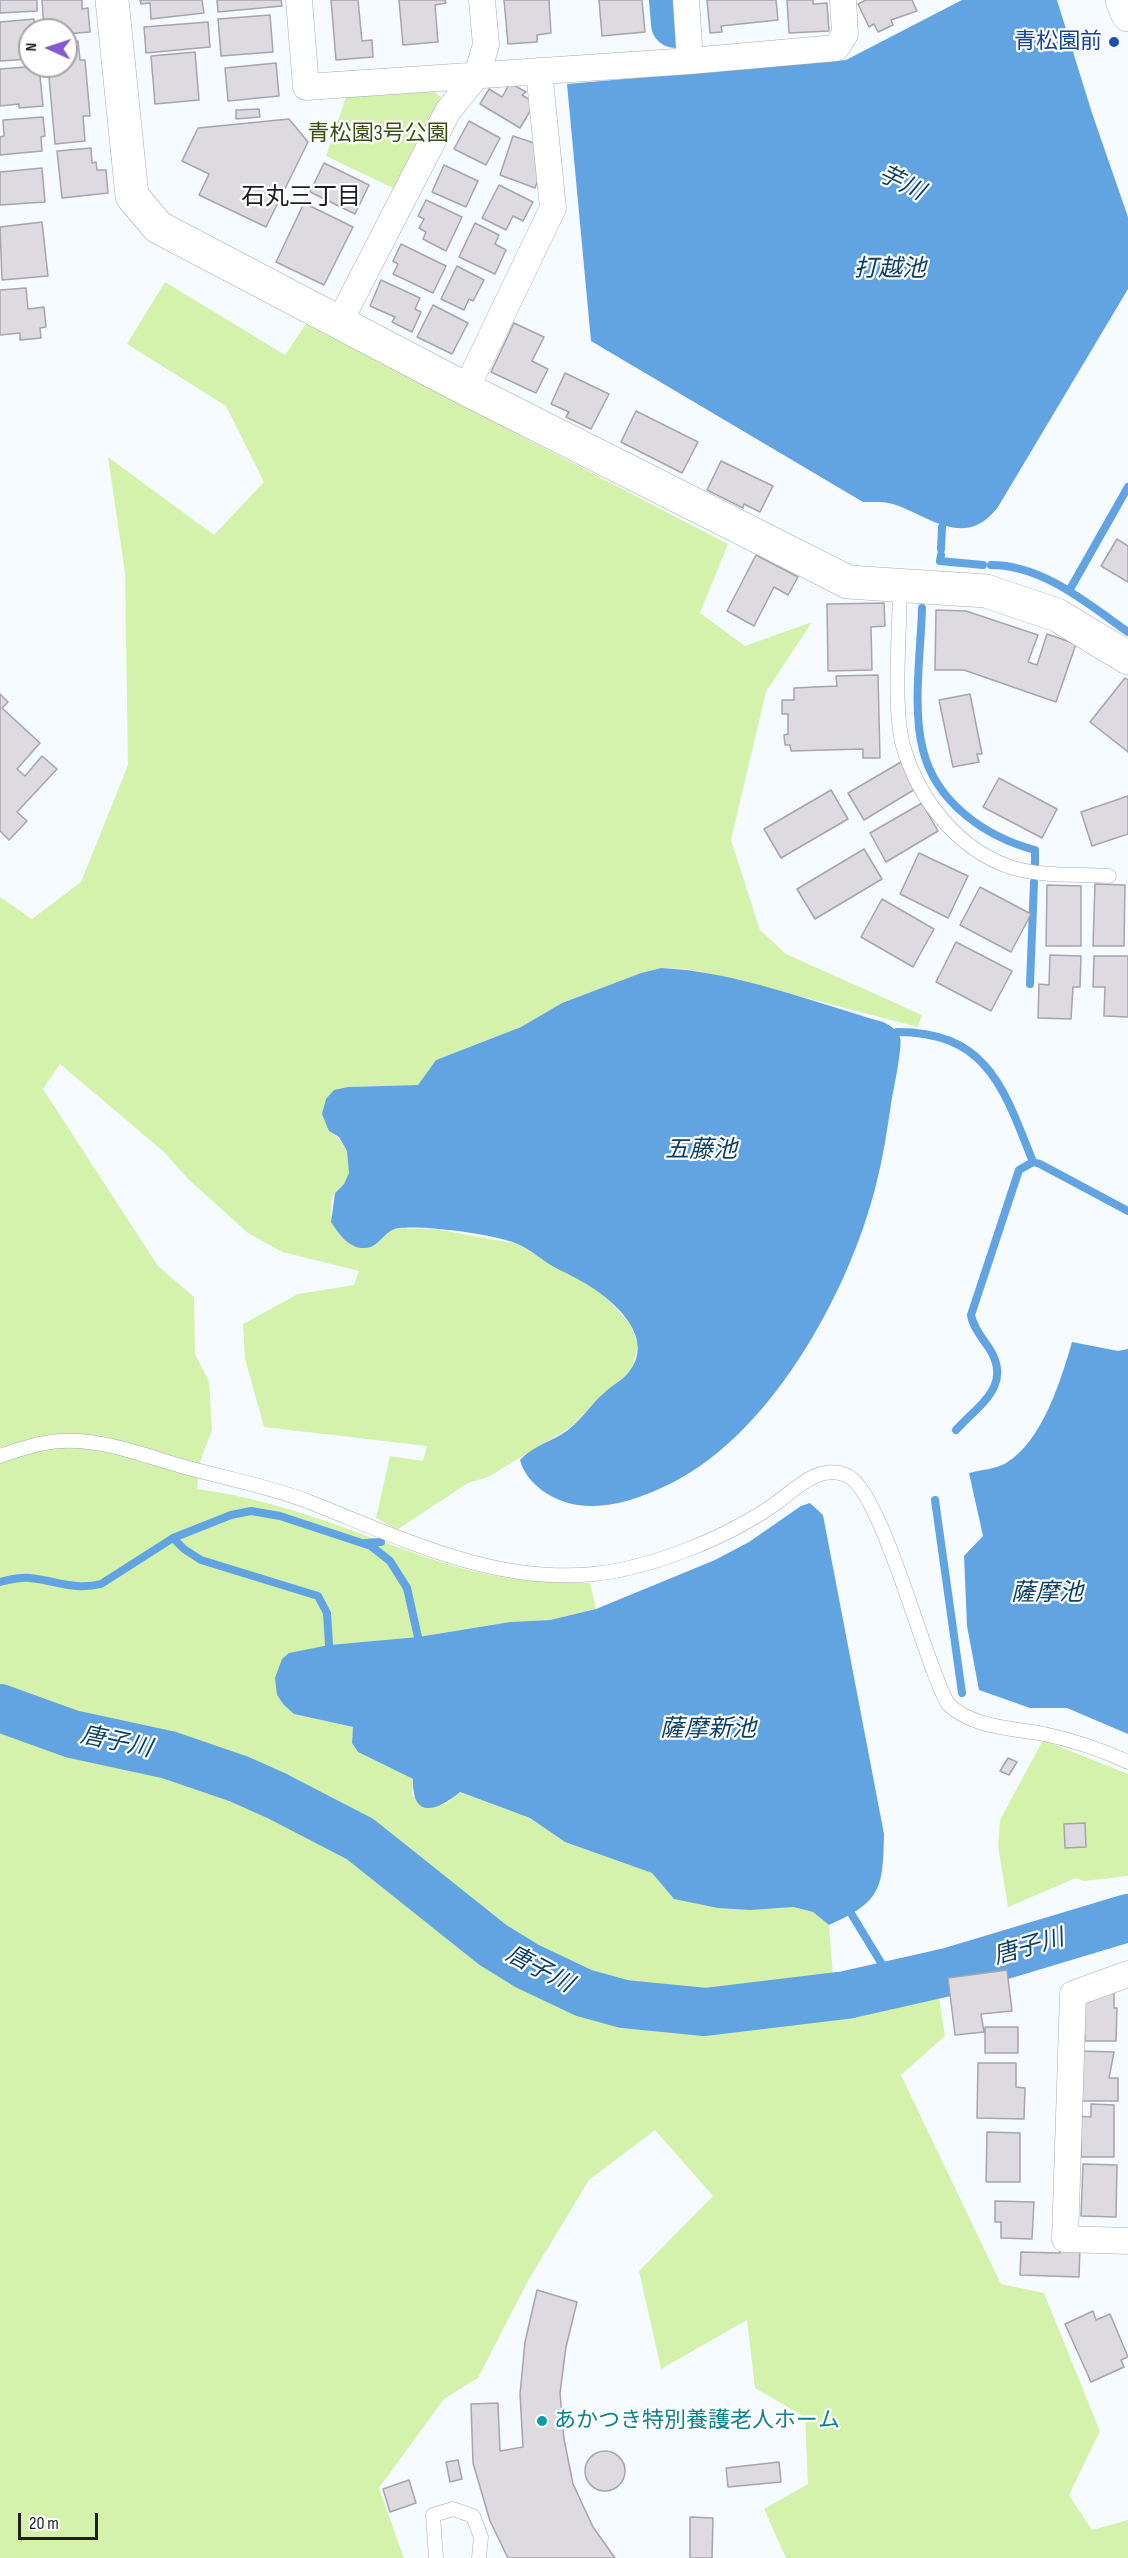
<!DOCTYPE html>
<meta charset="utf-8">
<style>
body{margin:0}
#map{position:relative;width:1128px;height:2558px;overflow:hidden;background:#f6fbff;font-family:"Sofia Sans Condensed",sans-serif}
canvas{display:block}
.north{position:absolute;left:18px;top:18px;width:60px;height:60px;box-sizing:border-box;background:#fff;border:2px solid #a5a5a6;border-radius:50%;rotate:273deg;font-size:16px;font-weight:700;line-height:24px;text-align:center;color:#1d1f20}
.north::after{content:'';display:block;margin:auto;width:21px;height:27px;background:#8458d1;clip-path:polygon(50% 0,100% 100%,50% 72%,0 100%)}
.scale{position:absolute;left:18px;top:2513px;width:80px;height:27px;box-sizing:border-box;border:3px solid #1d1f20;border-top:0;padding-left:8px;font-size:18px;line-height:21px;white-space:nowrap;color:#1d1f20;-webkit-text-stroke:4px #fff;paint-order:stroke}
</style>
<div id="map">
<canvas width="1128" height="2558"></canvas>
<div class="north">N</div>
<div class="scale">20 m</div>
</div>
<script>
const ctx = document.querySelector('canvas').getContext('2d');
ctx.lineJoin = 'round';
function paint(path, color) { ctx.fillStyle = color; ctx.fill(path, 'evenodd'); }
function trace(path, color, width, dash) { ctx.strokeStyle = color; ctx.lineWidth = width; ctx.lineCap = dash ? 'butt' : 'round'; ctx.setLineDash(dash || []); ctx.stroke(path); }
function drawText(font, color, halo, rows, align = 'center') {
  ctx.font = font + ' "Sofia Sans Condensed","Noto Sans JP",sans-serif'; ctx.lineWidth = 4.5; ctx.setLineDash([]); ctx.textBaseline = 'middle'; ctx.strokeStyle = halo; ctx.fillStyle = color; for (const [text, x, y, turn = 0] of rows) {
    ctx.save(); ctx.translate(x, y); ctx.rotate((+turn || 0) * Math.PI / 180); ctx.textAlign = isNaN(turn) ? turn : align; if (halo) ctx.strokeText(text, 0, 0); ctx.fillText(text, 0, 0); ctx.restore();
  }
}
paint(new Path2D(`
 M430,88L442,98L395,189L326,156L347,94Z
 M165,282L285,355L306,324L728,544L700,613L745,646L812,622L766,692L731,840L760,930L786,954L922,1015L918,1027L741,981L687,969L661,968L641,973L562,1003L521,1027L436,1060L418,1085L348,1087L329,1131C346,1141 357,1166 344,1184C341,1187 336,1190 334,1194C330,1202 331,1213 331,1222C346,1243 349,1246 375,1246L387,1231L399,1228L435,1229L518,1244L555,1267L580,1278L604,1295L630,1324L638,1345L631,1371L604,1393L571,1427L488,1477L468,1483L397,1530L376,1518L390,1456L423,1461L427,1446L264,1427L245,1359L243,1324L298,1294L354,1285L359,1271L282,1252L248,1233L188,1179L164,1152L60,1064L43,1089L158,1266L194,1297L195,1354L209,1381L212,1430L200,1462L197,1489C261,1497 321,1519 381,1541C417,1554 453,1568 490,1575C524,1581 557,1583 590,1583L596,1609L550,1620L510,1622L418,1637L329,1645L289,1654L294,1714L353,1727L352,1743L358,1752L413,1779L412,1796L446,1804L459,1792L530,1818L565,1842L652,1873L674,1899L792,1907L813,1912L829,1925L833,1976L921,1966L939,1996L945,2036L901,2075L1001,2284L1044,2293L1100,2431L1069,2495L1092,2530L1128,2520V2558H786L764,2509L808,2484L805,2417L755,2388L747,2320L661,2369L639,2271L713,2196L655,2130L589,2180L529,2279L478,2378L444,2399L379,2488L404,2558H0V897L32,919L81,882L128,765L125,573L108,457L214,535L264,482L226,406L127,344Z
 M1043,1740L1128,1774V1876L1084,1881L1076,1878L1008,1907L998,1846L1000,1820Z`), '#d5f2ac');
paint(new Path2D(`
 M962,0H1057L1092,113L1128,217V289L998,507C966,549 932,518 896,505C886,501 873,502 863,502L591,341L567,84L846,60Z
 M661,968C734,971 813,1002 883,1022C889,1025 897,1029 900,1037C903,1046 893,1092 891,1104C887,1131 883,1158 876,1185C849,1293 768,1442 661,1488C635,1500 607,1509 578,1505C554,1502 526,1484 520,1460C532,1447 547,1443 562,1434C579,1424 589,1406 604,1393C612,1385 625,1379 631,1369C645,1349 635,1328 621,1312C601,1290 580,1280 554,1267C542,1260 532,1251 520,1245C497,1234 424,1225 399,1228C383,1230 380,1248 365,1248C349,1249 339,1234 331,1222L335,1193L344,1184L349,1173L347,1151L339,1137L329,1131L322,1114L326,1099L334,1090L348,1087L418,1085L436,1060L521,1027L562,1003L641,973Z
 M1072,1342L1118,1351L1128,1349V1734L1067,1708H1030L979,1690L967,1626L964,1556L983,1536L969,1473C980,1470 996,1469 1006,1463C1042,1442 1061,1380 1072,1342Z
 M810,1503L823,1515L884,1834C883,1889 881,1902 829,1925L813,1912L793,1907L750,1910L718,1908L674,1899L652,1873L565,1842L530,1818L460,1792C436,1812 412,1819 413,1779L358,1752L352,1743L353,1727L294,1714L284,1705L277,1695L275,1678L282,1659L289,1653L329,1645L418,1637L510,1622L550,1620L596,1609L715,1560L749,1542L801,1506Z`), '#61a4e1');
trace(new Path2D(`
 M941,549L942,527
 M941,555L940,561L983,565
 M991,565C1043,565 1088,604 1128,632
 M1069,591L1128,487
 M922,608C921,651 912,708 923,750C936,803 986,837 1035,850V864
 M1030,984L1034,882
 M897,1032C988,1032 1004,1089 1033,1162
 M956,1430C980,1404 1013,1385 989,1348C982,1338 973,1327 971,1315L1019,1170L1033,1162L1040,1164L1128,1211
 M935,1500L962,1693
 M173,1538L184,1549L201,1560L318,1596L327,1613L329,1645
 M365,1543L381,1542
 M0,1582C9,1580 19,1577 29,1578C54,1580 75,1591 101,1584L173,1538L231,1515L251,1511L280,1516L371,1546L390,1561L407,1588L418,1637
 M852,1915L894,1984`), '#61a4e1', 8);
trace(new Path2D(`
 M673,0L675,24
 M0,1708L72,1734L169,1755L239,1779L277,1796L360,1839L493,1945L527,1966L584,1993L624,2004L705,2012L846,1995L948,1972L1128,1918`), '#61a4e1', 48);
const building = new Path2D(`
 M0,0H37V11L0,13Z
 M42,0H82V9L88,8L90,32L66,34V30H44Z
 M140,0H202L204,13L151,19L150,3L141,4Z
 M217,0H281L282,6L218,12Z
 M331,0H358L362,41L372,40L373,57L336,60Z
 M399,0H445L446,3L435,5L438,42L403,45Z
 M504,0H549L551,33L537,35V42L508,44Z
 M599,0H642L645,32L602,36Z
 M707,0H776L778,20L721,26L722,32L710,33Z
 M787,0H813V4L827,3L829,31L789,33Z
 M866,0H912L917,11L891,20L893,25L878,32L874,24L869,27L858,4Z
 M270,15L273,52L221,56L218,19Z
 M34,19L35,30H30V59L0,61V22Z
 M208,22L210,47L146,53L144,27Z
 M78,41L80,60H85L90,116H83L85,141L55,144L48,66H66V42Z
 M195,52L199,100L155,104L151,56Z
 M276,63L279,96L228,101L225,68Z
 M39,66L43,106L19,108V104L0,106V69Z
 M510,83L526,92L522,95L535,103L520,128L480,104L489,89L502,97Z
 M259,109L260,117L236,119V110Z
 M43,117L45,136L41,137L42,151L0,155V137L4,136L3,120Z
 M289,119L308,142L266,227L199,195L209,174L182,161L198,128Z
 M469,121L500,138L486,165L454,149Z
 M513,136L537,144L542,170L535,188L500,175Z
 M91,148L92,163L96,162L97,170H106L108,193L62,198L57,151Z
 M324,163L369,185L355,214L310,192Z
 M444,165L478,181L466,207L432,192Z
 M42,168L45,202L0,205V172Z
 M499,185L533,202L523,221L513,216L506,230L482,218Z
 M426,200L462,217L446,251L423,239L426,232L419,228L424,219L418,216Z
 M304,203L353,227L324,285L276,262Z
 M42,222L48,276L2,280L0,227Z
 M475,223L499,235L495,244L506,250L495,274L459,257Z
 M401,244L446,266L433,293L393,274L398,264L393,261Z
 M457,266L484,280L473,301L469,299L464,310L441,299Z
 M381,280L420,298L415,309L421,312L412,332L392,322L395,317L370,306Z
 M26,288L28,309L44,307L46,327L40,328L41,338L20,340V333L0,335V290Z
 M433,305L468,323L452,354L417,337Z
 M514,323L544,337L532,361L548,369L536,393L491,372Z
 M565,373L609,394L591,429L566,417L569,412L551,404Z
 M636,411L698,442L682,473L621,442Z
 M721,461L773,486L760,512L744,504L743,508L707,490Z
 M1117,539L1128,546V582L1101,566Z
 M756,555L798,577L788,595L774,587L754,626L727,611Z
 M884,603L885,626L871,627L872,670L828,671L827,604Z
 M936,610L966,611L1038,635L1028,662L1037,665L1047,634L1076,644L1056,702L964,670H935Z
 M878,675L880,758H863V749L791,751L790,745H785L784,735L788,734V714H782V700H794V688L837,686L836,676Z
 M1125,678L1128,680V752L1090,722Z
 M0,694L8,702L2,708L40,743L17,769L25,776L42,756L57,769L17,812L27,821L9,840L0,831Z
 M970,694L982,754H977L979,762L953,767L939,700Z
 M901,762L917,788L864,820L848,793Z
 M999,778L1057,809L1042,838L983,807Z
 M831,790L848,819L781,858L764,829Z
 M1128,796V834L1092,846L1081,812Z
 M922,803L938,831L886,862L870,833Z
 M864,849L882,879L815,919L797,889Z
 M919,853L968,876L948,918L900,894Z
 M1095,884L1125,885L1124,946H1093Z
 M1047,885L1081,886V946H1046Z
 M980,887L1031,914L1011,952L960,925Z
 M882,899L934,929L913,967L861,937Z
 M956,942L1012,971L991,1011L936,982Z
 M1050,955L1081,956L1080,987H1073L1071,1019L1038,1018L1039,984L1049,985Z
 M1094,956H1128V1017L1104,1016L1105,987H1093Z
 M1008,1758L1017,1762L1009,1775L1000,1771Z
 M1085,1823L1086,1847L1065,1848L1064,1824Z
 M1007,1970L1012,2011L981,2014L984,2032L955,2035L948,1978Z
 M1083,1993H1114V2008H1117L1116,2041H1085V2035H1078Z
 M985,2027H1018V2053H985Z
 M1078,2051L1114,2052L1109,2078H1118V2101H1076Z
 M978,2063H1016V2087L1025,2088L1024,2119L977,2118Z
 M1091,2104L1114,2105V2157H1081V2138H1076L1077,2116L1091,2117Z
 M987,2132L1020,2133V2182H986Z
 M1083,2164L1117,2165L1116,2217L1081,2216Z
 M995,2201L1034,2202L1032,2239L1001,2238V2222H995Z
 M1060,2247H1080L1079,2277L1020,2275L1021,2252L1060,2253Z
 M537,2290L577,2302L566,2347L560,2393L564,2439L573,2484L593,2527L615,2558H508L490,2521L473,2463L471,2404L498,2403L500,2451L523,2447L520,2394L525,2342Z
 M1093,2311L1096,2320L1110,2314L1128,2357L1121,2360L1124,2367L1091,2382L1065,2324Z
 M585 2471a20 20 0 1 1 40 0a20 20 0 1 1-40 0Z
 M458,2460L462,2479L450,2482L446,2462Z
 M779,2462L781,2482L728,2487L726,2468Z
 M409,2480L416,2503L390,2512L383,2489Z
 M690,2517L713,2518L712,2558H690Z`);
paint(building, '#dddae0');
trace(building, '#a7a4aa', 1.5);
const lane = new Path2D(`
 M900,586C900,629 892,711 904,749C920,801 958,849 1010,867C1041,877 1077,874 1109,876
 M0,1456C20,1449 41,1442 62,1441C109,1439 152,1459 196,1470C234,1480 270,1487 307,1501C399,1537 491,1584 594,1574C652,1568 728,1537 775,1504C796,1489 818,1464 846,1475C881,1487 925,1665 948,1704C973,1728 1012,1728 1044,1734C1072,1740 1102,1750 1128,1762
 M436,2558L433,2515L453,2509L473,2516L481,2537L479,2558`);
const street = new Path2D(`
 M299,0L306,87L690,61L836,48L845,34L843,0
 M686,0L690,61
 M339,323L448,111L477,75L486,45L482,0
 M466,389L553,208L539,71
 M1128,1974L1073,1994L1065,2239L1128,2241`);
const secondary = new Path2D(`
 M112,0L132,196L158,227L466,389L848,582L986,591L1057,615L1128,658`);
const primary = new Path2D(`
 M1122,0L1128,15`);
trace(lane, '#a6acb1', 15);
trace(street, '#a6acb1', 27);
trace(secondary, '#a6acb1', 34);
trace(primary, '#a6acb1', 34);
trace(lane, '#fff', 14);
trace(street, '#fff', 26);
trace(secondary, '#fff', 33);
trace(primary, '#fff', 33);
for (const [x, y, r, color] of [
 [1114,42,6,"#1a4fb4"],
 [542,2421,6,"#0f9aa8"]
]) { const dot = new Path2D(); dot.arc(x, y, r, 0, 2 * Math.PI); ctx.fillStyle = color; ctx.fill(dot); trace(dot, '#fff', 2); }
drawText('22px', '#164399', '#fff', [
 ["青松園前",1102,42]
], 'right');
drawText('22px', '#3b4f15', '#fff', [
 ["青松園3号公園",378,134]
]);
drawText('22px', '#0d838f', '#fff', [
 ["あかつき特別養護老人ホーム",554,2421]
], 'left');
drawText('italic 24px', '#0d4067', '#fff', [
 ["芋川",901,184,26],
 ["打越池",890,270],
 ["五藤池",701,1151],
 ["薩摩池",1047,1594],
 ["薩摩新池",708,1730],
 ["唐子川",116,1743,12],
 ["唐子川",1029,1948,-16],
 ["唐子川",539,1970,28]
]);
drawText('24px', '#1d1f20', '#fff', [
 ["石丸三丁目",301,198]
]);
</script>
